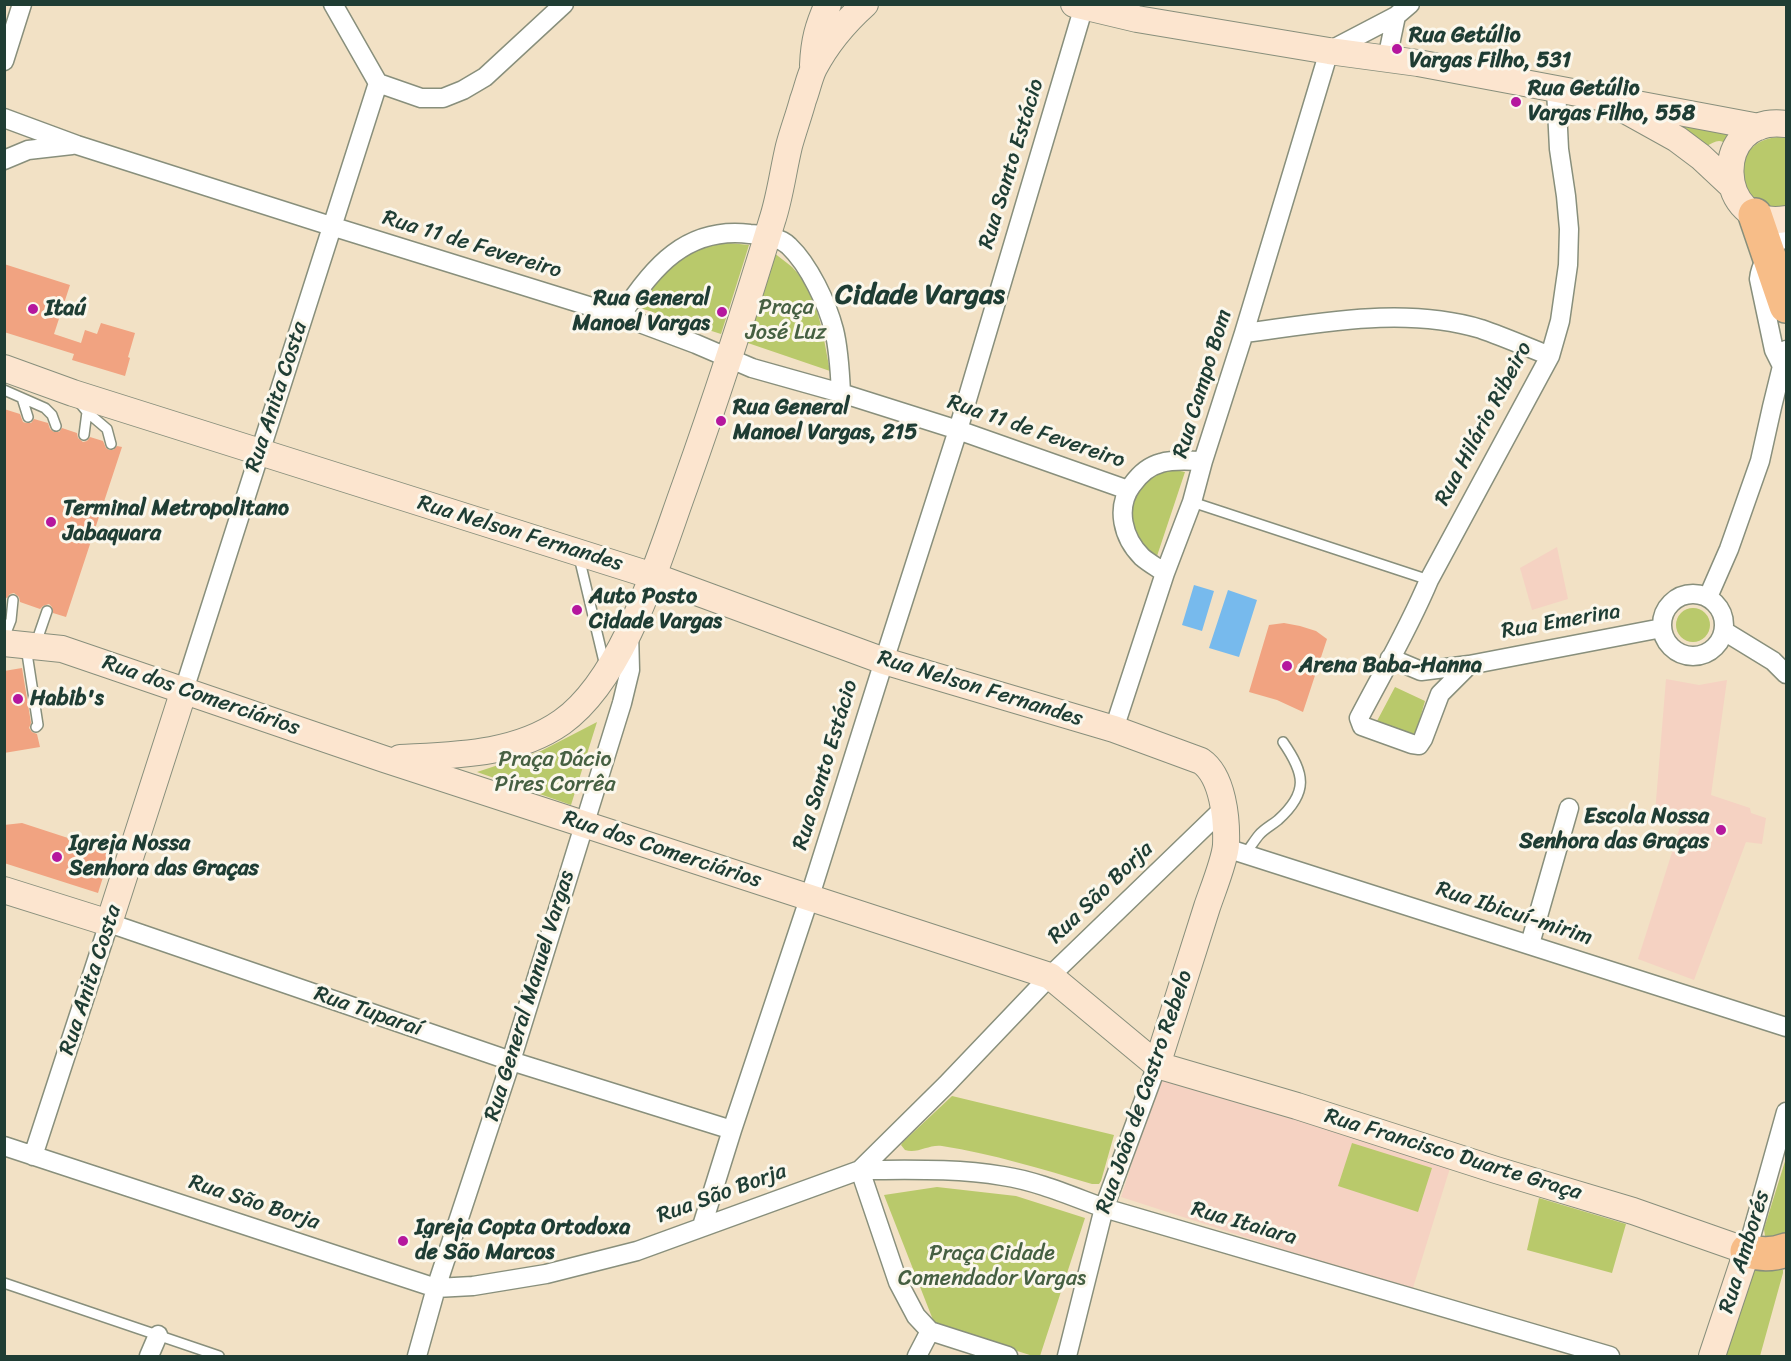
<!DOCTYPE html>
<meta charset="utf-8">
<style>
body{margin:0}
#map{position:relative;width:1791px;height:1361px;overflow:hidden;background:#f2e1c5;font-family:Sriracha,sans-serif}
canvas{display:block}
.frame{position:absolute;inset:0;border:6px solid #1f3d34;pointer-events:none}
</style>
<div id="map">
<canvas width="1791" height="1361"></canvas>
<div class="frame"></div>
</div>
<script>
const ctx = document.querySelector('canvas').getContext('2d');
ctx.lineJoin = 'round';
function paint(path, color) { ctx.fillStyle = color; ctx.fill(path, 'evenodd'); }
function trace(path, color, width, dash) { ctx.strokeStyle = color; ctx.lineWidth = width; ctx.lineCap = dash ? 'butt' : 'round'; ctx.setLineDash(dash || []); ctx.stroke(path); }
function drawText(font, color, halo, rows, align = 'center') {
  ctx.font = font + ' Sriracha,sans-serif'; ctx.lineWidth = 6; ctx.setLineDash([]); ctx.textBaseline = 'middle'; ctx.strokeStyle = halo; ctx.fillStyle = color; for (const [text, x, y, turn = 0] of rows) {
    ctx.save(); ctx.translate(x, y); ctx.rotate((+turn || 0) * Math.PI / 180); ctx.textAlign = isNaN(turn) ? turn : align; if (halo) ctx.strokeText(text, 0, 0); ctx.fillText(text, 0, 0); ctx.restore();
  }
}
paint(new Path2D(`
 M1557,547L1568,599L1532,610L1520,568Z
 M1666,679L1699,685L1727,680L1711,795L1750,808L1751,813L1766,818L1762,844L1746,842L1694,980L1638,959L1683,818L1655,813Z
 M1160,1076L1450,1168L1412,1291L1121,1197Z`), '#f5d2c2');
paint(new Path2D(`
 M1669,120L1734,129L1723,142C1718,139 1712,143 1707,146Z
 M1778,137L1786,138V206L1774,211C1769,208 1762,205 1757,201C1730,178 1741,140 1778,137Z
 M720,242L749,245L721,334L637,307L658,276L698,246Z
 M773,252C779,257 786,262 792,267C819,294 823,336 830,371L745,342Z
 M1175,470L1185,472L1155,562L1136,544L1129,508L1143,482L1164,471Z
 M1676 625a17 17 0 1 1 34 0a17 17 0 1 1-34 0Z
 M1395,687L1425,701L1415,736L1377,721Z
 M597,722L571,805L477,772L541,751Z
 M952,1096L1114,1135L1101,1181L1099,1184H1092C1042,1169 993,1154 942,1146C929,1144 918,1154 905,1150L901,1145L903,1142Z
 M1352,1143L1432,1168L1418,1212L1338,1186Z
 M1786,1158V1238L1768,1240L1765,1236L1764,1229Z
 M937,1187L1016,1196L1085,1218L1040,1356H1033L935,1325L884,1195Z
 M1539,1198L1626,1224L1612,1273L1527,1250Z
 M1777,1266L1783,1270V1273L1760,1356H1723L1755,1267Z`), '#b9c96b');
paint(new Path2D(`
 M1194,585L1214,591L1202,631L1182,625Z
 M1228,590L1257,600L1239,657L1209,648Z`), '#77baed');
paint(new Path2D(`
 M4,264L70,285L54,334L81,343L85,330L97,334L101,323L135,333L128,357L130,358L125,376L72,360L74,354L4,332Z
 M4,409L20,414L23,422L26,423H31L34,419L48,423L50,429L54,432H59L62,428L77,433L78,438L83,442L87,441L90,437L103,441L106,448L109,450H113L117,446L122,447L66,617L53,613L52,607L49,604L43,606L40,609L20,602L19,597L14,593L10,594L7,598L4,597Z
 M1284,623L1300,626L1316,631L1327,639L1303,712L1277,700L1249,692L1269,625Z
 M22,668L31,723L29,728L32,732L37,734L40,747L4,753V671Z
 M22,823L111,852L98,893L4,863V825Z`), '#f1a381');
const lane = new Path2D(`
 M4,390L45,408L52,415L56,426
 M22,398L28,417
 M79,402L87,412L107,429L111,444
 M84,435L87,412
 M1192,502L1429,580
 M579,557L605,666
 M4,638L11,620L13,600
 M36,643L47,611
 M26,647L38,725L36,727
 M1245,854C1250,848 1254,841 1259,835C1264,829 1272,825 1278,820C1309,792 1305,774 1283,742
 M4,1283L219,1356`);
const street = new Path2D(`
 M333,4L378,83L421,98H443L463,90L485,77L564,4
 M1387,59L1396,16
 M4,61L22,4
 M4,118L77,145L331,226L621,316L696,344L752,368L841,393L958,430L1128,490
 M4,160L28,150L72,145
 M621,316C652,267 687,226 750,234C763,235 780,237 789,246C809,265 827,303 834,330C839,350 840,372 841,393
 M1244,333C1322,323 1404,306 1481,329C1504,337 1527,347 1550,356
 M1782,366L1774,350L1759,279C1761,260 1775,247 1786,232
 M1165,573C1158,568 1149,563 1142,557C1123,538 1115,508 1132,485C1139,475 1149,466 1161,463C1174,459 1190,461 1203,461
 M1662 625a31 31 0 1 1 62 0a31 31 0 1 1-62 0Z
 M1708,597L1729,549L1760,461L1772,407L1786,350
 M1724,631L1773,661L1786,674
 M1390,658L1421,671L1469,665L1440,694L1423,739L1419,745L1412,744L1362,726L1359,718C1383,672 1409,628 1429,580L1550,356L1560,321L1568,265L1569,229L1566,196L1559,149L1556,89
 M1469,665L1662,628
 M184,690L378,83
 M1114,729L1165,573L1192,502L1203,461L1244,333L1329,51L1396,16L1410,4
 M1226,848L1786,1027
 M1530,944L1569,808
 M4,1146L436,1288L473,1286L546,1274L637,1251L860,1170L946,1085L1050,976L1223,809
 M33,1156L109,923L511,1061L732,1130
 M702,1226L732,1130L809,899L884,661L958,430L1084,6
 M1747,1251L1786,1112
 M149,1356L158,1335
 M417,1356L436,1288L511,1061L622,703L630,670L629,632
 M917,1356L930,1331
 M1008,1356L930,1331L916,1316L898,1282L860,1170C908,1170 955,1168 1003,1176C1037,1181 1071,1196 1104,1208L1610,1356
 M1067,1356L1104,1208L1157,1065`);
const secondary = new Path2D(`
 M1074,4L1137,19L1329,51L1418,63L1759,127
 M813,65C814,41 818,26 828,4
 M1623,109L1677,139L1701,157L1732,186
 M1786,124C1709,114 1715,232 1786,219
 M4,368L73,393L653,576L884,661L1114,729L1201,761C1223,776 1227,819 1226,845C1225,860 1212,892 1207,907C1190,960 1174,1012 1157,1065
 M4,643L62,649L384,759L1050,976L1157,1065L1297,1106L1496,1170L1633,1211L1747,1251L1712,1356
 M400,758C455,755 515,755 562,722C625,677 659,557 685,486C716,399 745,310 772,221C780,197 783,171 789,146C793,131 799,115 803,100C807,90 809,78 814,68C826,45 845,22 865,4
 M4,890L109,923L184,690`);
const highway = new Path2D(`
 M1755,215L1786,306
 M1747,1251C1761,1255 1773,1255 1786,1250`);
trace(lane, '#888f7c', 12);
trace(street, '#888f7c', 21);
trace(secondary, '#888f7c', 28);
trace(highway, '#888f7c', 36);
trace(lane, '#fff', 9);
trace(street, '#fff', 18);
trace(secondary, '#fce5cf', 26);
trace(highway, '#f7bd88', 33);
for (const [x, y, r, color] of [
 [1397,49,6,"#b5179e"],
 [1516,102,6,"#b5179e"],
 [33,309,6,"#b5179e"],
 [722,312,6,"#b5179e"],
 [721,421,6,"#b5179e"],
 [51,522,6,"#b5179e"],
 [577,610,6,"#b5179e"],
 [1287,666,6,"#b5179e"],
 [18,699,6,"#b5179e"],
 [1721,830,6,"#b5179e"],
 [57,857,6,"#b5179e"],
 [403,1241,6,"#b5179e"]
]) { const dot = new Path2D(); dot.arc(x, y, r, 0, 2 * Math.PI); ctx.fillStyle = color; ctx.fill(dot); trace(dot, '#fbf7ec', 2); }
drawText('bold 22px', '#1f3d34', '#fbf7ec', [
 ["Rua Getúlio",1409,36],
 ["Vargas Filho, 531",1409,61],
 ["Rua Getúlio",1528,89],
 ["Vargas Filho, 558",1528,114],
 ["Rua General",710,299,"right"],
 ["Manoel Vargas",710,324,"right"],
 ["Itaú",45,309],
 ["Rua General",733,408],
 ["Manoel Vargas, 215",733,433],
 ["Terminal Metropolitano",63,509],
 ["Jabaquara",63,534],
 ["Auto Posto",589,597],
 ["Cidade Vargas",589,622],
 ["Arena Baba-Hanna",1299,666],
 ["Habib's",30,699],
 ["Escola Nossa",1709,817,"right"],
 ["Senhora das Graças",1709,842,"right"],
 ["Igreja Nossa",69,844],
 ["Senhora das Graças",69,869],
 ["Igreja Copta Ortodoxa",415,1228],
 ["de São Marcos",415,1253]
], 'left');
drawText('22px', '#1f3d34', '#fbf7ec', [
 ["Rua Santo Estácio",1012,164,-73],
 ["Rua 11 de Fevereiro",472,245,17],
 ["Rua Campo Bom",1203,384,-73],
 ["Rua Anita Costa",277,397,-72],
 ["Rua Hilário Ribeiro",1484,424,-62],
 ["Rua 11 de Fevereiro",1036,432,19],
 ["Rua Nelson Fernandes",520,534,17],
 ["Rua Emerina",1561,622,-10],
 ["Rua Nelson Fernandes",980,689,17],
 ["Rua dos Comerciários",201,696,19],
 ["Rua Santo Estácio",826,765,-73],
 ["Rua dos Comerciários",662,850,18],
 ["Rua São Borja",1101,893,-44],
 ["Rua Ibicuí-mirim",1514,914,18],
 ["Rua Anita Costa",91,980,-72],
 ["Rua General Manuel Vargas",530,996,-73],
 ["Rua Tuparaí",368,1012,19],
 ["Rua João de Castro Rebelo",1145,1092,-71],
 ["Rua Francisco Duarte Graça",1453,1155,17],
 ["Rua São Borja",722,1194,-20],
 ["Rua São Borja",254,1203,18],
 ["Rua Itaiara",1244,1224,16],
 ["Rua Amborés",1745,1252,-73]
]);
drawText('22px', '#466042', '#fbf7ec', [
 ["Praça",786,308],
 ["José Luz",786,333],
 ["Praça Dácio",555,760],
 ["Píres Corrêa",555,785],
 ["Praça Cidade",992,1254],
 ["Comendador Vargas",992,1279]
]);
drawText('bold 28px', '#1f3d34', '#fbf7ec', [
 ["Cidade Vargas",920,296]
]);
</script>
